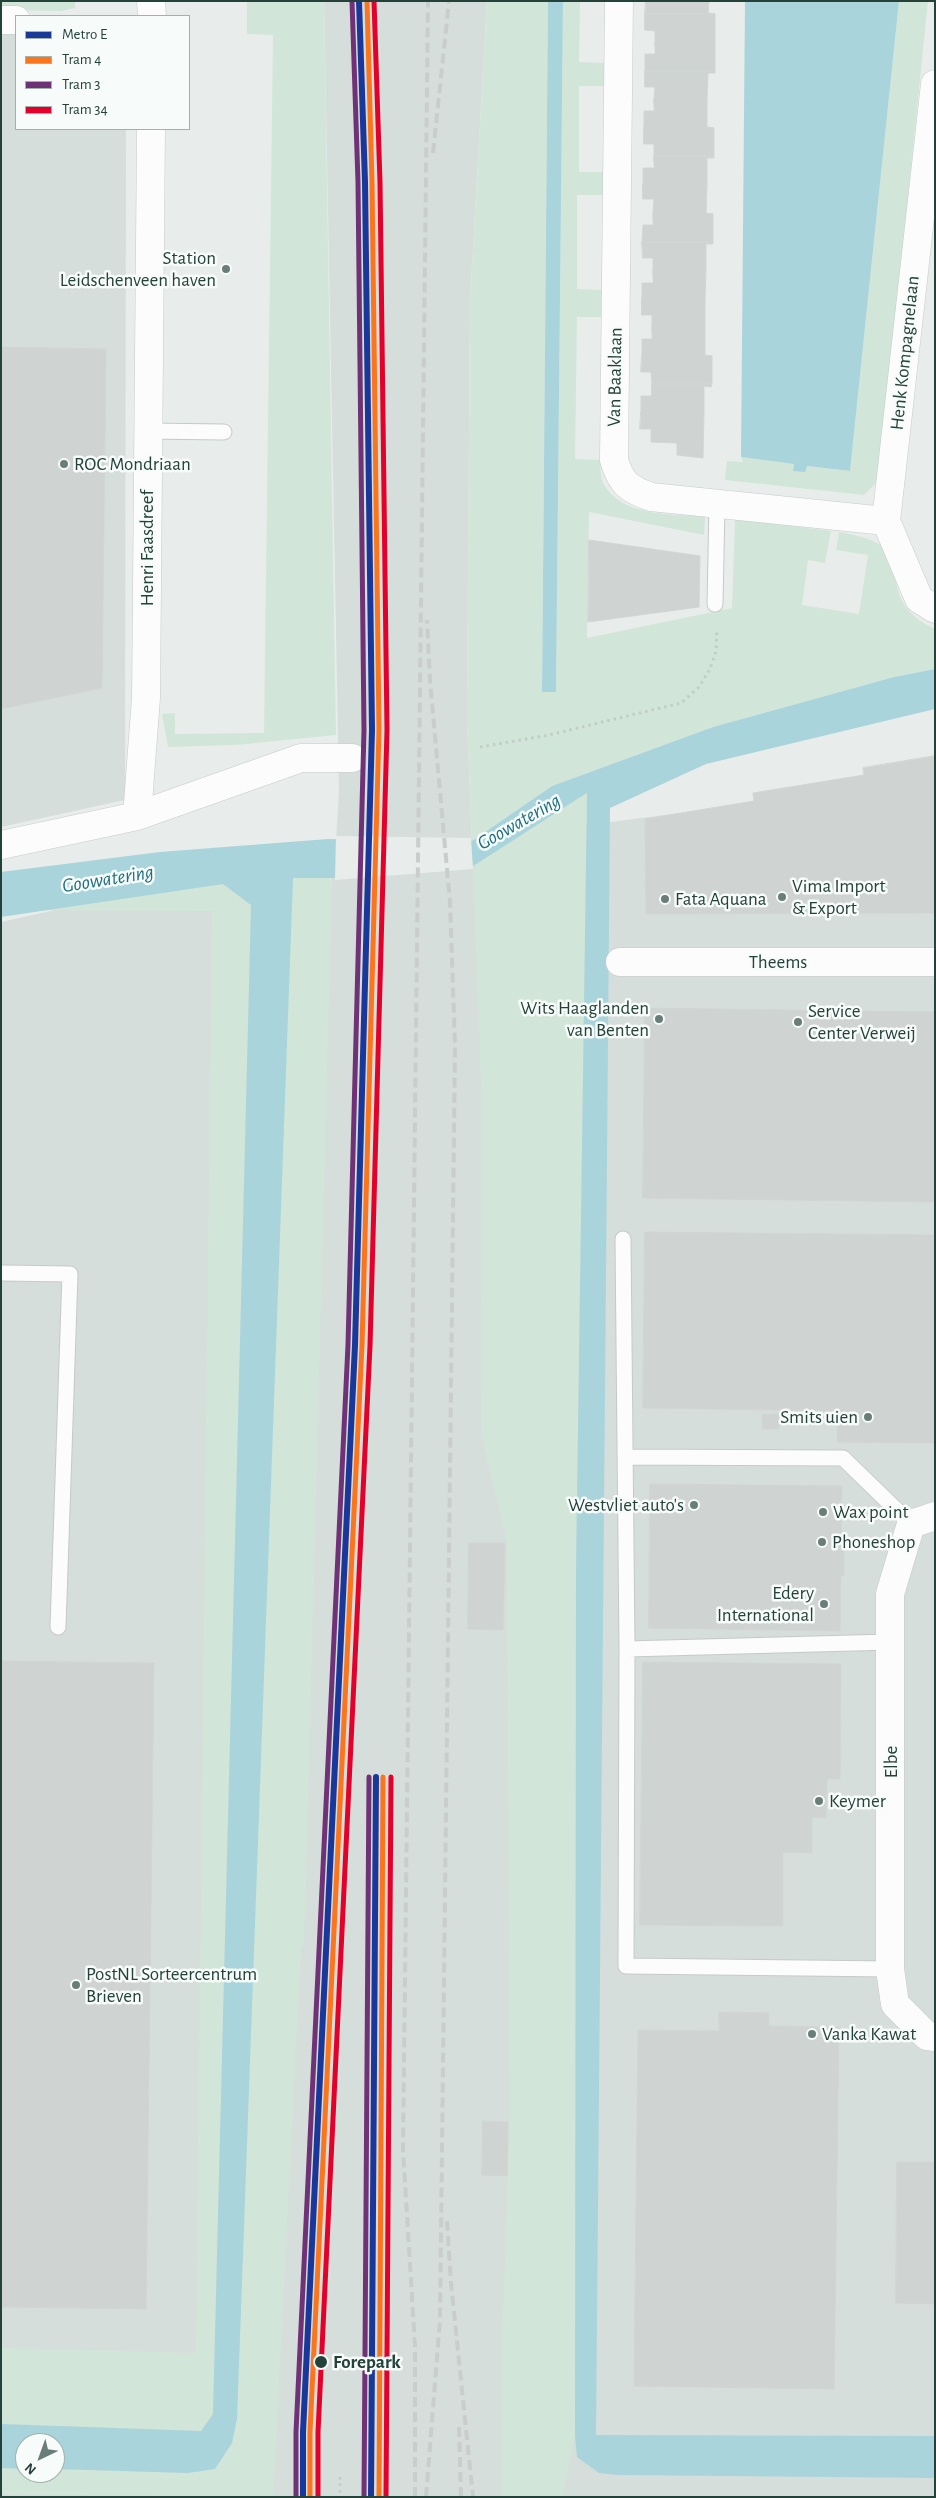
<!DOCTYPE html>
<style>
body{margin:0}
#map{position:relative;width:936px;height:2498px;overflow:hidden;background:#e8edeb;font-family:"Alegreya Sans",sans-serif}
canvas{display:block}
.frame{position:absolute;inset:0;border:2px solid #24423a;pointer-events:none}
.legend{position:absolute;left:15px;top:15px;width:175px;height:115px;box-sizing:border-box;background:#f7fbf9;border:1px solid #a3b1ad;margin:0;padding:6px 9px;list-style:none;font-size:15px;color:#24423a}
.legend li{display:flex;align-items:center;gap:10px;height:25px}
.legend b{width:25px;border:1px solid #a3b1ad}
.north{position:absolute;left:15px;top:2433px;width:50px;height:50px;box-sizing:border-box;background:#f7fbf9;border:1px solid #a3b1ad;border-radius:50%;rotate:222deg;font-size:14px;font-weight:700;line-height:20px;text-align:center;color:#24423a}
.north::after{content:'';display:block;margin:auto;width:18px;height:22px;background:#697e78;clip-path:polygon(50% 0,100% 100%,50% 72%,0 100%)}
</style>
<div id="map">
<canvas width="936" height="2498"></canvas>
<div class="frame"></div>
<ul class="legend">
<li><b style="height:6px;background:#1a389a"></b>Metro E</li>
<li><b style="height:6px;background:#fc751c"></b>Tram 4</li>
<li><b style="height:6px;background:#703276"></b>Tram 3</li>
<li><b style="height:6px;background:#e4002b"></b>Tram 34</li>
</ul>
<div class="north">N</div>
</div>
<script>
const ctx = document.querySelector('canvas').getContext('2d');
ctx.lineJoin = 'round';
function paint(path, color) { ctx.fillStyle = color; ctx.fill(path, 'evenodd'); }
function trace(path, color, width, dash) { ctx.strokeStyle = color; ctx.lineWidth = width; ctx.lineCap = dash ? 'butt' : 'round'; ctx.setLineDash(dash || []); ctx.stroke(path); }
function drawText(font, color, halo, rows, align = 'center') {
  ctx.font = font + ' "Alegreya Sans",sans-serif'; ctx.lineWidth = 5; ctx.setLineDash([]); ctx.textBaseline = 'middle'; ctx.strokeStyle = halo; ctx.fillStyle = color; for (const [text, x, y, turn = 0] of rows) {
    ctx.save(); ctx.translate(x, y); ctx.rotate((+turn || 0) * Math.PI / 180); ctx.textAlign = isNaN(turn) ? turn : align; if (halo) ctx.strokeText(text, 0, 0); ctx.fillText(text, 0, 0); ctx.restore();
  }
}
paint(new Path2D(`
 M324,1H487L470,301L467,718L472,840L935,780V2497H1V922L230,871L335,857L339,791ZM25,2443H55V2473H25Z
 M1,32H16V129H126L125,800L1,827Z`), '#d6dedb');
paint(new Path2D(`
 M2,1H75V8L61,11L2,10Z
 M247,1H324L336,735L236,745L168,747L162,714L175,713V734L264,733L273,35L247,34Z
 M487,1H548L542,692H556L563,1H580L579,62L605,63V86H579V172H604L603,195H577V289L603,290L602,317H577L575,459L600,460C601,466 600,477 603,483C622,518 671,513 705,517L704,535L589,512L587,638L732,608L735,519L831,531L825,563L808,560L802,605L859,614L868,555L836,550L839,532C854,535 870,537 883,547C888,552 891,561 893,568C899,601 904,614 935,629V669L894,677L713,727L552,786L472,841L467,718L470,301Z
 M899,1H928L880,471L875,484L864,495L725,480L727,461L743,462L741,457L794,464L793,471L807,466L850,471Z
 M587,793L576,1569L575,2436L562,2497H502V2342L510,2119L507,1541L481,1433L482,1108L473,866Z
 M293,878H332L304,1945L301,1946L273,2497L1,2494V2468L25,2469V2473H55V2469L188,2473L215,2469Z
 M223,884L251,905L213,2414L202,2431L1,2424V2348L196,2353L212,911L45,910Z`), '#d1e6d8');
paint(new Path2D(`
 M548,1H563L556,692H542Z
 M745,1H899L850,471L807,466L805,472L793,471L794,464L741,457Z
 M935,669V709L706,764L610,808L596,2435L935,2436V2478L618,2475L599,2473L577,2457L575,2436L576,1569L587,793L473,866L332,878H293L237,2419L232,2443L215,2469L188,2473L55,2469V2443H25V2469L1,2468V2424L201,2431L213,2414L251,905L223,884L1,917V872L160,852L328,839L472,841L552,786L713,727L894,677Z`), '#a9d4db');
paint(new Path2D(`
 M336,836L471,838L473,869L335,880Z`), '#e8edeb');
const building = new Path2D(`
 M646,1H709L708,13L715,14H645Z
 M645,14H715V43L655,42V31L645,30Z
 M655,42L715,43V71H645V54H655Z
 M645,71H715V73H708L707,100L654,99L655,87H645Z
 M654,99L707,100V127L714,128L644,127V111H654Z
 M644,127L714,128V156H654V144H644Z
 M654,156H714V158H707V185L643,184V168H654Z
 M643,184L707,185L706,213L713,214L653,213L654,199H643Z
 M653,213L713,214V242H642L643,225H653Z
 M642,242H713V244H706V271L653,270V258H643Z
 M653,270L706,271L705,299L642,298V283H653Z
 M642,298L705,299V328L652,327V315H642Z
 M652,327L705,328V355L712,356L642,355V339H652Z
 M1,347L106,349L102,688L1,709Z
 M642,355L712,356V384H652L651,372H641Z
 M652,384H712L711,387L704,386V413L641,412V396H651Z
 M641,412L704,413L703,458L677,455V443L651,442V429H640Z
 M589,540L700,556L699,607L588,622Z
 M935,756V913L646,914L645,819L754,801L753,793L864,775L863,768Z
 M645,1008L935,1012V1202L643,1198Z
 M645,1232L935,1235V1443L837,1442L838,1411L643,1408Z
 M779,1414V1429H762V1415Z
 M650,1484L842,1486L841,1542L844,1541V1576L841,1575L840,1631L649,1628Z
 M469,1543H505L503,1630L468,1629Z
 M1,1661L154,1663L146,2309L1,2307Z
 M643,1662L841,1664L840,1779H827L826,1818L812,1817V1853L783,1852V1926L640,1925Z
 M719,2012L769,2013V2026L839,2027L834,2389L634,2386L638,2030L719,2031Z
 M483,2121L508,2122L507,2176L482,2175Z
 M897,2162H935V2304L896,2303Z`);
paint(building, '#cfd4d2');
trace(building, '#d1d6d4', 1);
const lane = new Path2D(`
 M147,431L224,432
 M715,604L717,504
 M623,1239L627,1649
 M1,1273L70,1274L58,1627
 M625,1457L843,1458L911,1524
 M890,1969L626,1966L627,1649L891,1642`);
const street = new Path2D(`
 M151,1L152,16
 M619,1L614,460C621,483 628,489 651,497L886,521
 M1,20H16
 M935,84L886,521L919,599L935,609
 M137,816L146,698L151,129
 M1,845L137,816L301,758H352
 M620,962H935
 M935,1516L911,1524L890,1594V1969L895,2004L927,2036L935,2037`);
trace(lane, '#c5cac8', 17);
trace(street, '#c5cac8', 29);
trace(new Path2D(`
 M480,747L549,735L681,703L699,687L710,669L716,651L717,629
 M340,2477V2497`), '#c3ccca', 3, [2.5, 4]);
trace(lane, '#fcfcfc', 15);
trace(street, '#fcfcfc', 28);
trace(new Path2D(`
 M433,153L449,1
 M447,2221L451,2283L473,2497
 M459,2427L461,2497
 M415,2497V2346L403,2150L428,1
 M426,2497L440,2320L455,1046L450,902L430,681L427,620`), '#c9cdcc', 4, [10, 5]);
trace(new Path2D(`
 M310,2497V2432L362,1345L379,730L372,182L367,1
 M379,2497L383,1777`), '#fc751c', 5);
trace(new Path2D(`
 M296,2497V2432L348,1345L364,730L358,182L352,1
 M364,2497L369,1777`), '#703276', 5);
trace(new Path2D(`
 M318,2497V2432L370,1346L387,730L380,182L374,1
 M386,2497L391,1777`), '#e4002b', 5);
trace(new Path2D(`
 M303,2497V2432L355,1345L372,730L365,182L359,1
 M371,2497L376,1777`), '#1a389a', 6);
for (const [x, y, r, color] of [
 [226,269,5,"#697e78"],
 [64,464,5,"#697e78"],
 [782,897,5,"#697e78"],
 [665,899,5,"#697e78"],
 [659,1019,5,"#697e78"],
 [798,1022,5,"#697e78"],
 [868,1417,5,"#697e78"],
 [694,1505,5,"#697e78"],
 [823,1512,5,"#697e78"],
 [822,1542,5,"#697e78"],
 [824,1604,5,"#697e78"],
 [819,1801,5,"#697e78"],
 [76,1985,5,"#697e78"],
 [812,2034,5,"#697e78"],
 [321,2362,7,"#24423a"]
]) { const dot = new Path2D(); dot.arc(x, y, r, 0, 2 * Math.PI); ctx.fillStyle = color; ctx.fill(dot); trace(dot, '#f7fbf9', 2); }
drawText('19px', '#24423a', '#f7fbf9', [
 ["Station",216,258,"right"],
 ["Leidschenveen haven",216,280,"right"],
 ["ROC Mondriaan",74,464],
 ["Vima Import",792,886],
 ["& Export",792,908],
 ["Fata Aquana",675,899],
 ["Wits Haaglanden",649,1008,"right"],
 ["van Benten",649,1030,"right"],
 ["Service",808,1011],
 ["Center Verweij",808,1033],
 ["Smits uien",858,1417,"right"],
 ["Westvliet auto's",684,1505,"right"],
 ["Wax point",833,1512],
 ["Phoneshop",832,1542],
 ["Edery",814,1593,"right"],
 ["International",814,1615,"right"],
 ["Keymer",829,1801],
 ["PostNL Sorteercentrum",86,1974],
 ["Brieven",86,1996],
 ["Vanka Kawat",822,2034]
], 'left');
drawText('19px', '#24423a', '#f7fbf9', [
 ["Henk Kompagnelaan",905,353,-84],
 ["Van Baaklaan",615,377,-89],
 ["Henri Faasdreef",147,548,-90],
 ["Theems",778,962],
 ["Elbe",891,1762,-90]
]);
drawText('bold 19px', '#24423a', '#f7fbf9', [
 ["Forepark",333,2362]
], 'left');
drawText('italic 20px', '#1c6f80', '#f7fbf9', [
 ["Goowatering",519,822,-30],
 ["Goowatering",108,879,-9]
]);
</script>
